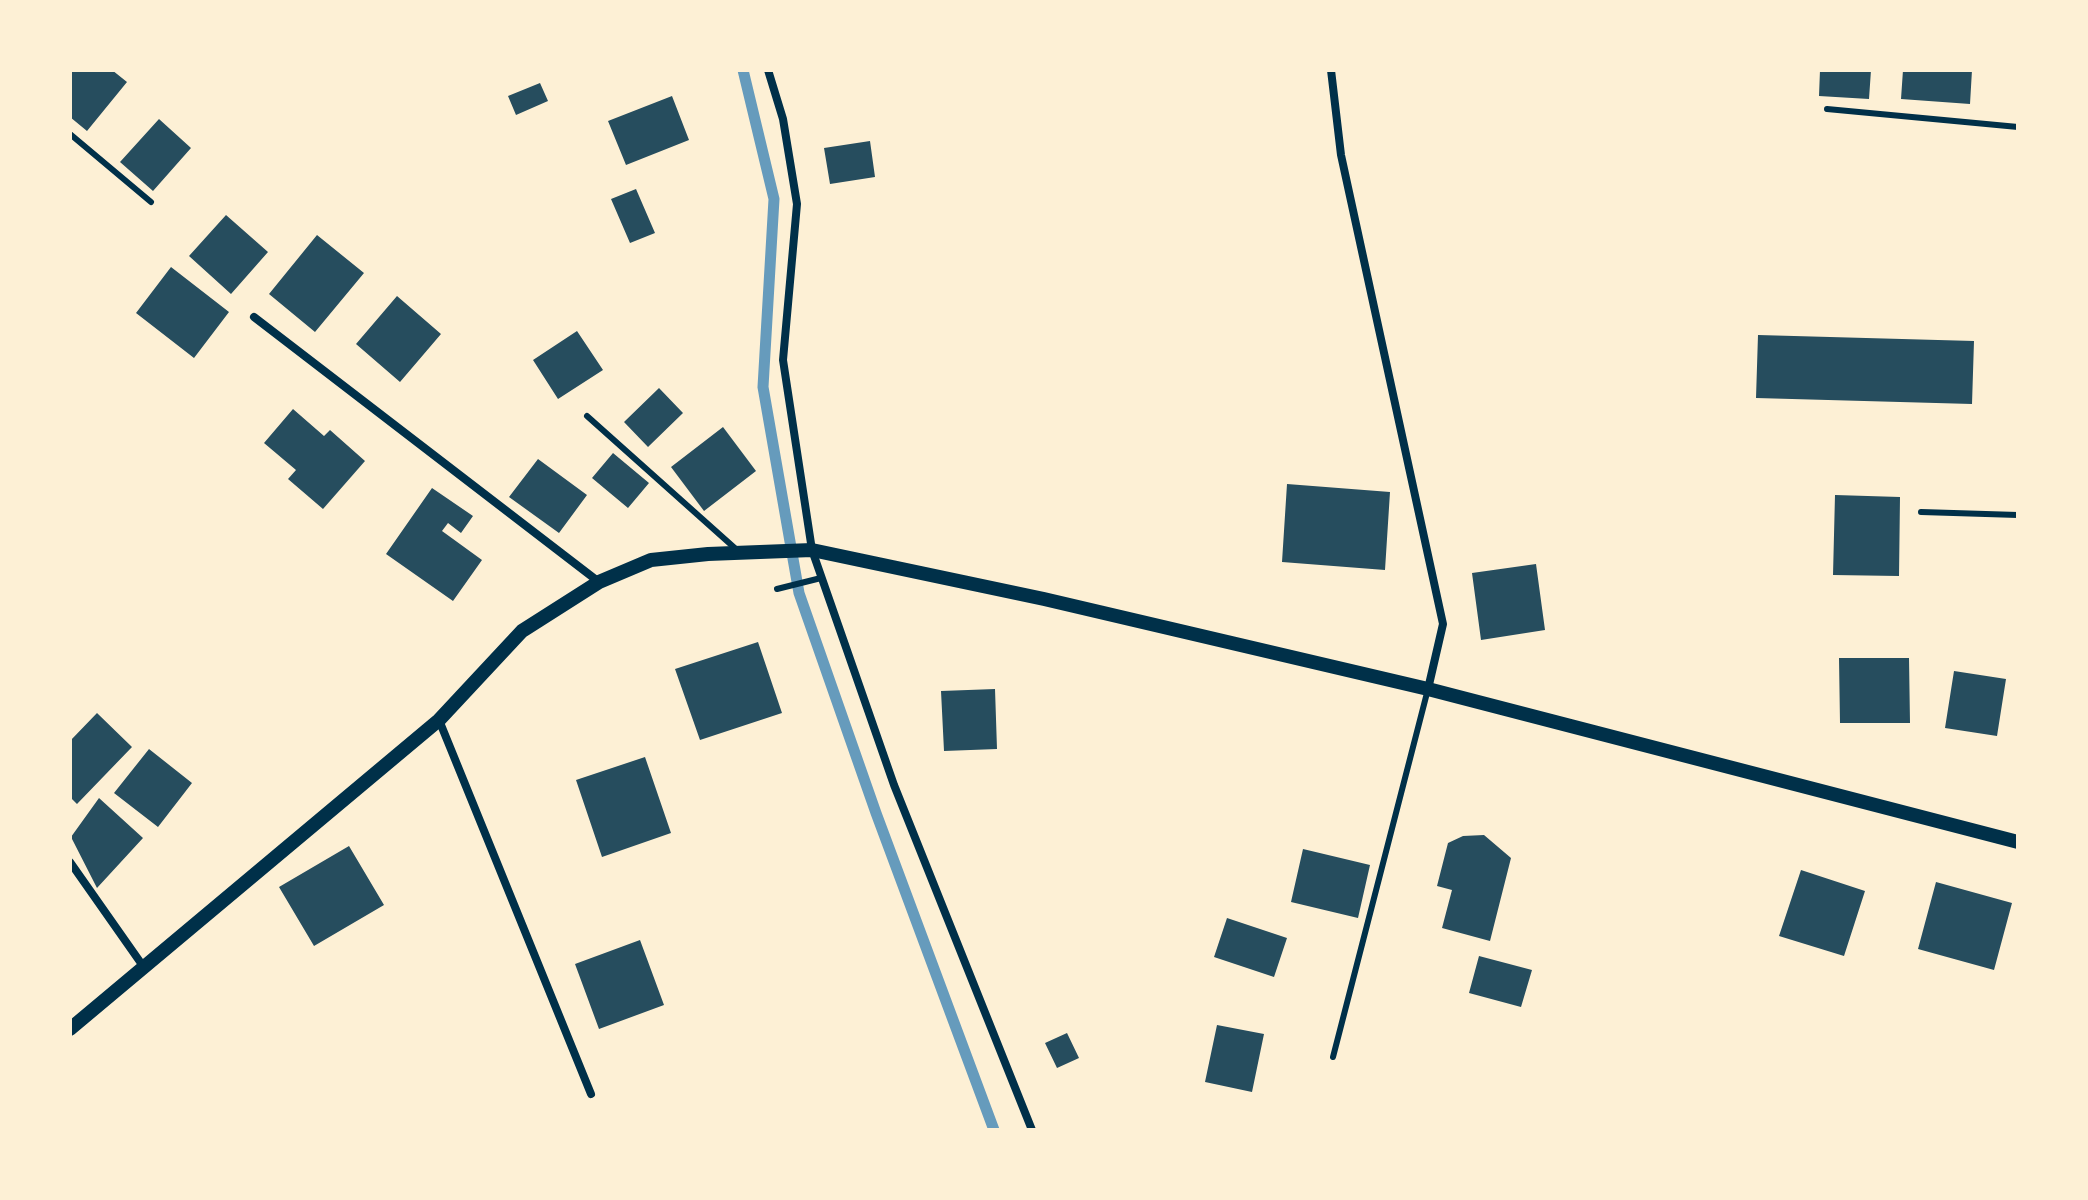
<!DOCTYPE html>
<style>
body{margin:0}
#map{position:relative;width:2088px;height:1200px;overflow:hidden;background:#fdf0d5;font-family:Signika,sans-serif}
canvas{display:block}
.frame{position:absolute;inset:0;border:72px solid #fdf0d5;pointer-events:none}
</style>
<div id="map">
<canvas width="2088" height="1200"></canvas>
<div class="frame"></div>
</div>
<script>
const ctx = document.querySelector('canvas').getContext('2d');
ctx.lineJoin = 'round';
function trace(path, color, width, dash) { ctx.strokeStyle = color; ctx.lineWidth = width; ctx.lineCap = dash ? 'butt' : 'round'; ctx.setLineDash(dash || []); ctx.stroke(path); }
function paint(path, color) { ctx.fillStyle = color; ctx.fill(path, 'evenodd'); }
trace(new Path2D(`
 M743,70L774,199L763,387L799,593L876,813L994,1130`), '#669bbc', 11);
paint(new Path2D(`
 M70,70H112L127,82L87,131L70,117Z
 M1820,70H1871L1869,99L1819,96Z
 M1903,70H1972L1970,104L1901,99Z
 M540,83L548,101L516,115L508,96Z
 M672,96L689,140L626,165L608,121Z
 M159,119L191,148L153,191L120,162Z
 M870,141L875,177L830,184L824,148Z
 M636,189L655,233L630,243L611,199Z
 M226,215L268,252L231,294L189,256Z
 M317,235L364,273L315,332L269,294Z
 M171,267L229,312L194,358L136,313Z
 M397,296L441,334L400,382L356,344Z
 M577,331L603,370L558,399L533,360Z
 M1758,335L1974,341L1972,404L1756,398Z
 M659,388L683,413L648,447L624,422Z
 M293,409L324,436L330,430L365,461L323,509L288,479L296,470L264,443Z
 M723,427L756,471L704,511L671,467Z
 M613,453L649,483L628,508L592,478Z
 M538,459L587,495L559,533L509,497Z
 M1287,484L1390,492L1385,570L1282,562Z
 M432,488L473,516L461,533L448,523L442,531L482,560L453,601L386,554Z
 M1835,495L1900,497L1899,576L1833,575Z
 M1536,564L1545,630L1481,640L1472,573Z
 M758,642L782,713L700,740L675,669Z
 M1839,658H1909L1910,723H1840Z
 M1954,671L2006,679L1997,736L1945,728Z
 M995,689L997,749L944,751L941,691Z
 M97,713L132,747L77,804L70,797V741Z
 M149,749L192,783L158,827L114,793Z
 M645,757L671,833L602,857L576,780Z
 M99,798L143,838L97,888L71,837Z
 M1484,835L1511,858L1490,941L1442,928L1452,890L1437,886L1448,843L1463,836Z
 M349,846L384,905L314,946L279,887Z
 M1303,849L1370,865L1358,918L1291,902Z
 M1801,870L1865,891L1844,956L1779,936Z
 M1936,882L2012,903L1994,970L1918,949Z
 M1227,918L1287,938L1274,977L1214,957Z
 M640,940L664,1005L599,1029L575,964Z
 M1479,956L1532,970L1521,1007L1469,993Z
 M1217,1025L1264,1034L1252,1092L1205,1082Z
 M1067,1033L1079,1058L1057,1068L1045,1043Z`), '#264d5e');
trace(new Path2D(`
 M1827,109L2018,127
 M70,134L151,202
 M587,416L737,550
 M1921,512L2018,515
 M777,589L821,578
 M1333,1057L1428,689`), '#003049', 6);
trace(new Path2D(`
 M768,70L783,119L797,204L783,360L812,550L894,785L1032,1130
 M1331,70L1341,155L1443,624L1428,689
 M254,317L599,582
 M439,720L591,1094
 M70,862L143,966`), '#003049', 8);
trace(new Path2D(`
 M70,1029L439,720L522,631L599,582L651,560L708,554L812,550L1044,599L1428,689L2018,842`), '#003049', 14);
</script>
